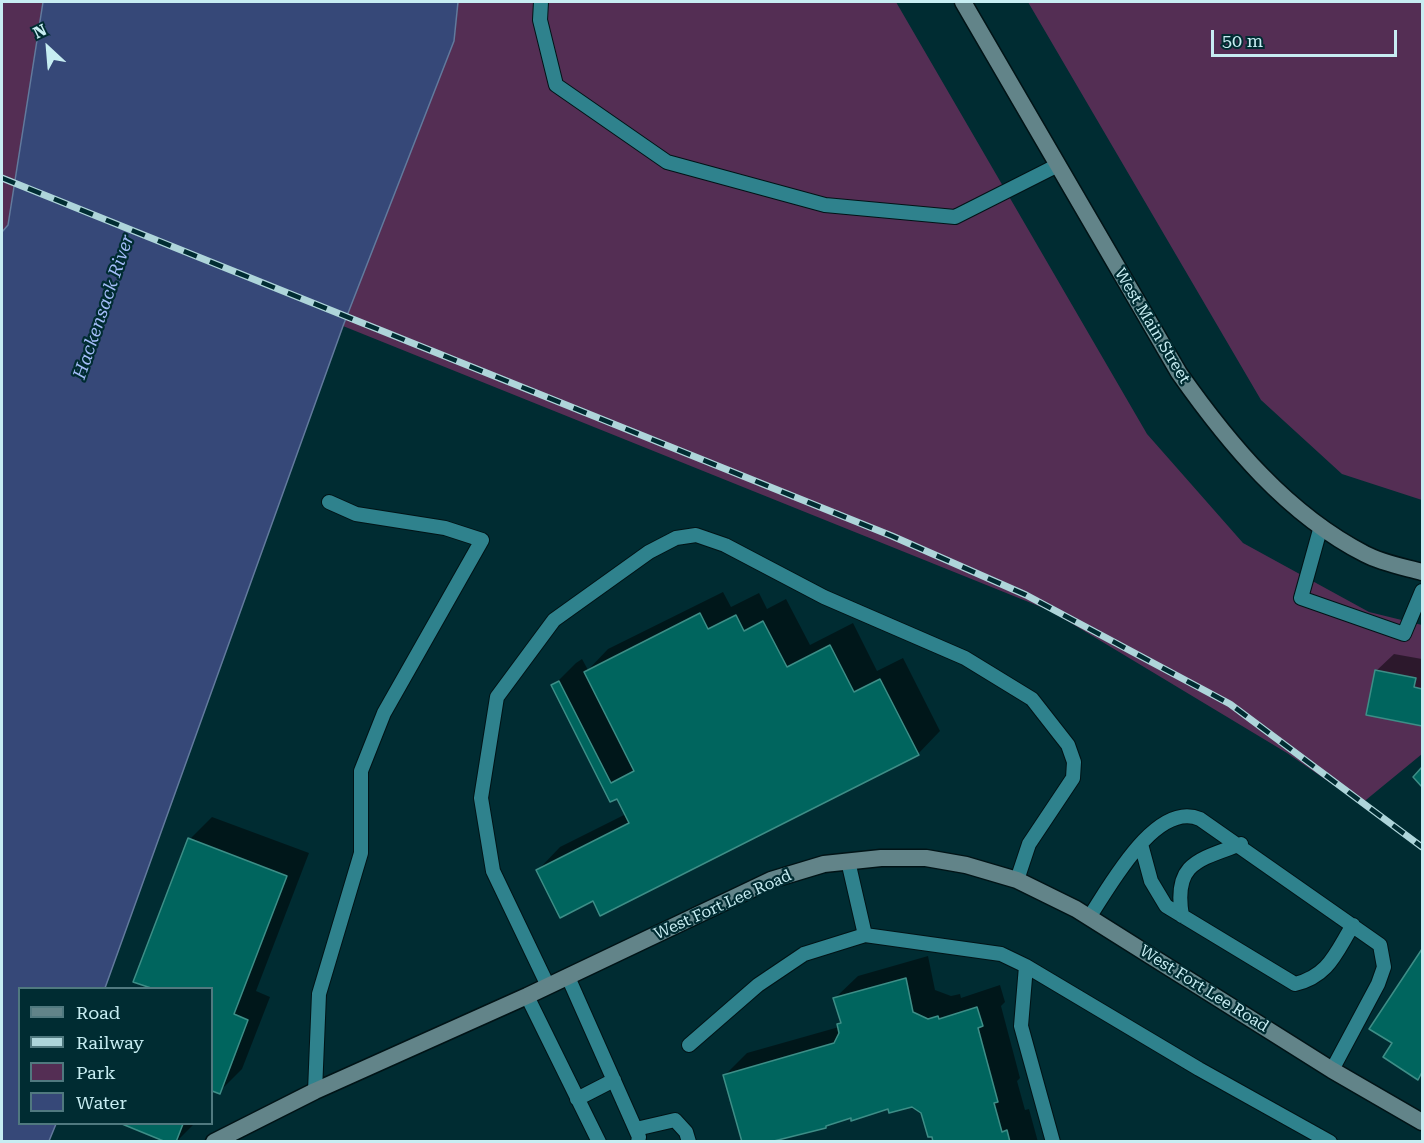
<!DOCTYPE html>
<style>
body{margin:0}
#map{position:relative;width:1424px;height:1143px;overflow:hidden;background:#002c32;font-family:"Roboto Serif",serif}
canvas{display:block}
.frame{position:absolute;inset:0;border:3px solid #c7edf2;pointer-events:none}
.legend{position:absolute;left:18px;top:987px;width:195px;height:138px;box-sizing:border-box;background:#002c32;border:2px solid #50797f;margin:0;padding:8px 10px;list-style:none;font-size:18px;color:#c7edf2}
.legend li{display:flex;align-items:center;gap:12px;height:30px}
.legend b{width:30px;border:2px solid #50797f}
.north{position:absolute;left:18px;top:18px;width:60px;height:60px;-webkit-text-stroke:4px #002c32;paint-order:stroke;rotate:334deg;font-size:16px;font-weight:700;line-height:24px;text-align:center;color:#c7edf2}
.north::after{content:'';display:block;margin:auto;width:21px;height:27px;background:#c7edf2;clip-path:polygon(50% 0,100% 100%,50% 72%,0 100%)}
.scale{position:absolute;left:1211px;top:30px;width:186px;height:27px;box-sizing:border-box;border:3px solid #c7edf2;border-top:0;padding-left:8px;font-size:18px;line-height:21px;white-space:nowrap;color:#c7edf2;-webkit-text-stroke:4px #002c32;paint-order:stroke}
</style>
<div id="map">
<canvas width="1424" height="1143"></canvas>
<div class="frame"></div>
<ul class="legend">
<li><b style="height:8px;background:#628489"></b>Road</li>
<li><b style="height:8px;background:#aed5da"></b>Railway</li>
<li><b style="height:16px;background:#542e54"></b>Park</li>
<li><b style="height:16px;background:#364878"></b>Water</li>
</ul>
<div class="north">N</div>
<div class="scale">50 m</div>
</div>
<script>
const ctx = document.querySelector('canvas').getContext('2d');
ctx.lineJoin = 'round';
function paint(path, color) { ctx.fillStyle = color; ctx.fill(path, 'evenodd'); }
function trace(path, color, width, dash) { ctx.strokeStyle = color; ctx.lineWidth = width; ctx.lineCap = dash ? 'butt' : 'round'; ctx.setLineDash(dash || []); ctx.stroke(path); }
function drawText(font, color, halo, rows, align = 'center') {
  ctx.font = font + ' "Roboto Serif",serif'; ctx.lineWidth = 4.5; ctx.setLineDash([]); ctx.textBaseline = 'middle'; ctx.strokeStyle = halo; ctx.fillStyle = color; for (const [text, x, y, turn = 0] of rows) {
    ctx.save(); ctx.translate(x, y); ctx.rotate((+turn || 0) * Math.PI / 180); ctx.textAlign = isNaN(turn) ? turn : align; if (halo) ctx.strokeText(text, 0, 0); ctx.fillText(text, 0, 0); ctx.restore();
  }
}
paint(new Path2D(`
 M3,2H43L8,225L2,232Z
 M458,2H896L1147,434L1243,543L1369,612L1422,625V754L1361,804L1287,753L1051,611L343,326L454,41Z
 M1028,2H1422V500L1342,474L1261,400Z`), '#542e54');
const water = new Path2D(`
 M43,2H458L454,41L343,326L105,988H20V1124H56L49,1141L2,1142V232L8,225Z`);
paint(water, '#364878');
trace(water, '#627a9d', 1.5);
paint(new Path2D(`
 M723,592L731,607L759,593L767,609L786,599L810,645L853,623L877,671L903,658L940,731L918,754L593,899L538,870L560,847L626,814L553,686L576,663L582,659L588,670L608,649Z
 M1394,654L1422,659V725L1368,714L1376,671Z
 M212,817L309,853L256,991L270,997L242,1069L219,1092L212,1089V988H155L135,981L190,839Z
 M1422,952V1073L1418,1078L1394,1043L1371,1029Z
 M928,956L935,990L951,996L960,994L961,998L1000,985L1005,1002L1001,1006L1020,1078L1017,1081L1025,1110L1029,1109L1038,1142H935L923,1112L912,1105L889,1107L829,1123L826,1127L724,1076L747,1053L839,1027L842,1022L835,998L858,976Z
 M124,1124H194L176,1142Z`), '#0007');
const building = new Path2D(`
 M700,613L708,629L736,615L744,631L763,621L787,667L830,645L854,692L880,679L919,755L600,916L593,901L560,918L536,870L629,823L617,799L610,802L551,685L559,681L611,783L634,771L584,672Z
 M1375,670L1416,678L1414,687L1422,689V726L1366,715Z
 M1422,767V787L1413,777Z
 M188,838L287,876L234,1014L248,1020L220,1094L212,1091V988H151L133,982Z
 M1422,949V1072L1418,1080L1383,1057L1392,1043L1369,1029Z
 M906,978L913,1012L928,1019L938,1016L939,1019L977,1007L983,1026L978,1028L998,1102L994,1103L1002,1132L1007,1130L1010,1142H933L932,1137H928L921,1113L912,1107L889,1113L888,1109L851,1121V1118L826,1126V1128L770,1142H742L723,1075L834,1043L839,1033L837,1024L841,1023L833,998Z
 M122,1124H183L176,1142H166Z`);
paint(building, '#00655e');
trace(building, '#3d8e87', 1.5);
const service = new Path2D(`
 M541,2L540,20L556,85L667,162L825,205L955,217L1058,165
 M1321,526L1301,598L1404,634L1422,591
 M1141,844L1151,881L1166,906L1295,984C1329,976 1336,952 1353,925
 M848,861L865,935L1001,954L1026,966L1199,1069L1330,1142
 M1090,916C1110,886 1156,800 1200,819L1380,945L1384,967L1378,984L1332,1070
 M1182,916C1173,863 1198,860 1241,844
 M1026,966L1021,1026L1053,1142
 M568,977L639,1137L638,1142
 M548,986L493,871L481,798L497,697L554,620L649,552L676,538L696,535L725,545L824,597L965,658L1032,699L1068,745L1074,762L1073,778L1029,844L1017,880
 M527,996L599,1142
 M689,1045L758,985L804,954L865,935
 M315,1091L319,994L361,853V771L384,713L482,540L445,528L356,514L329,502
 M577,1099L614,1080
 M636,1129L675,1120L686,1132L689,1142`);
const secondary = new Path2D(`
 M963,2L1179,373C1229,444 1287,514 1365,554C1382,563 1404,567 1422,572
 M214,1142L315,1091L527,996L771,880L824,864L881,858H926L966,865L1017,880L1076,909L1332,1070L1422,1122`);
trace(service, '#001316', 16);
trace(secondary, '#001316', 19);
trace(service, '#2f828d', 14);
trace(secondary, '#628489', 16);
const rail = new Path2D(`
 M2,178L892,536L1026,595L1230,704L1422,847`);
trace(rail, '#aed5da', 7);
trace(rail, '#002c32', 4.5, [14]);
drawText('16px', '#c7edf2', '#002c32', [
 ["West Main Street",1152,326,59],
 ["West Fort Lee Road",723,905,-24],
 ["West Fort Lee Road",1204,989,32]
]);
drawText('italic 18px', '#a4bdf9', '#002c32', [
 ["Hackensack River",104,307,-71]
]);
</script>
